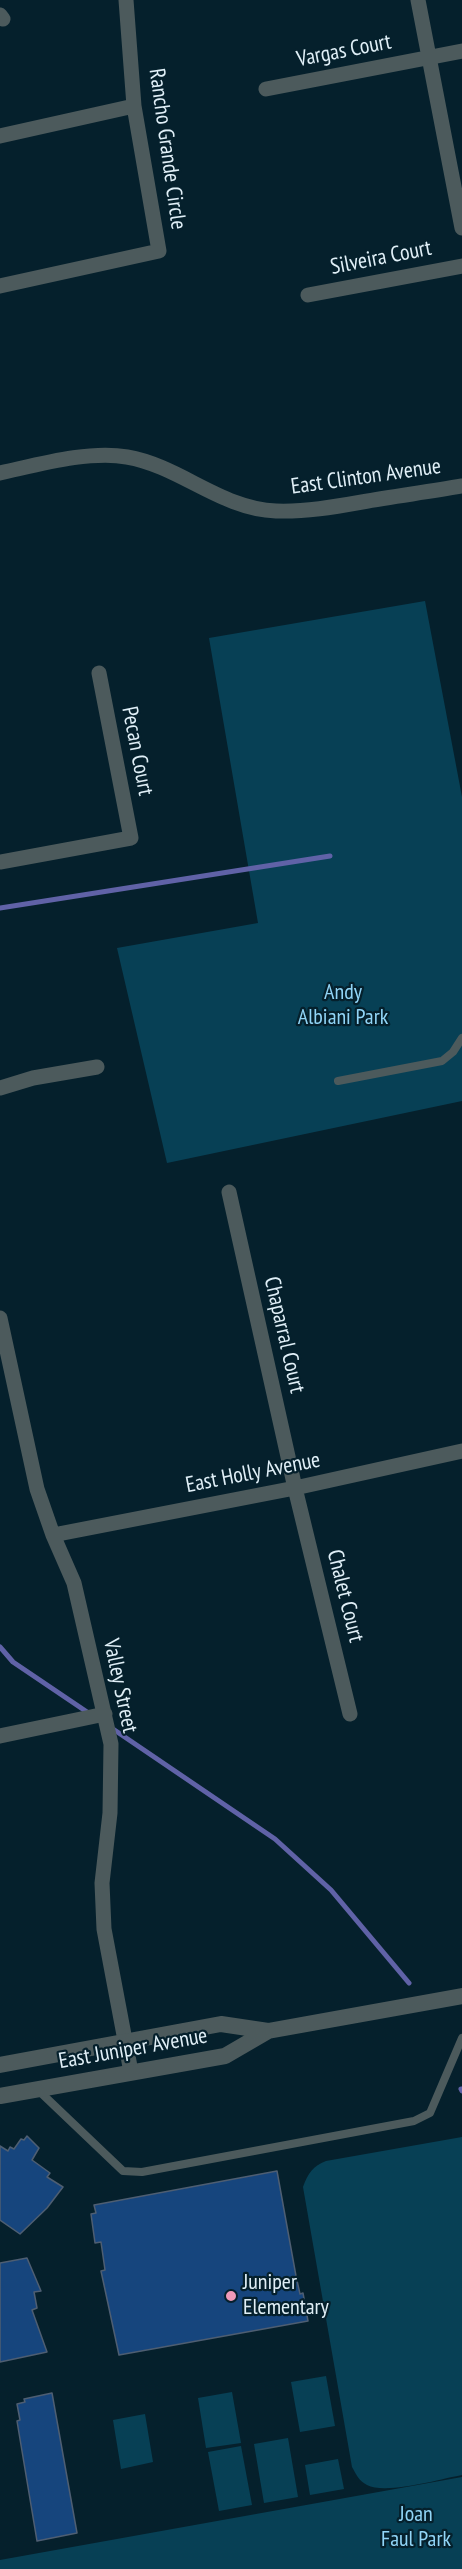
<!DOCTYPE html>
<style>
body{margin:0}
canvas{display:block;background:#05202c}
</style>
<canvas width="462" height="2569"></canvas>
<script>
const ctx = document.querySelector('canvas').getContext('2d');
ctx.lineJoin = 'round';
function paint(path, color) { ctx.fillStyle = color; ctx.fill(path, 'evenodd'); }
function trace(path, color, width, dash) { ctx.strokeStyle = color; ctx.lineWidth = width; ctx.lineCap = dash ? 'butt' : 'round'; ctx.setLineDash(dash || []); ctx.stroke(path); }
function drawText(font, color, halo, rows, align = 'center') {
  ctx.font = font + ' "PT Sans Narrow",sans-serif'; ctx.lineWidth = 4.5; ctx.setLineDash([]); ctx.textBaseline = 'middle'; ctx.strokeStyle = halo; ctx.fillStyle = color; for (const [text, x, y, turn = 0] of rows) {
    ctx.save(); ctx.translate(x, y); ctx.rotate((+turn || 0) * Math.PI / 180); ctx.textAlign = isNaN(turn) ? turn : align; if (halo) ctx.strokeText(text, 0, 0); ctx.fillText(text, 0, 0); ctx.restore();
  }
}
paint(new Path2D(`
 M425,601L462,797V1101L167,1163L117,948L258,923L209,638Z
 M462,2137V2475C440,2479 386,2495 367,2485C359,2481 356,2474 352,2467L303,2187C308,2173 313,2166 326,2161Z
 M326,2376L335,2426L300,2432L291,2382Z
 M232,2392L241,2443L206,2448L198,2398Z
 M145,2414L153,2462L121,2469L113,2420Z
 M288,2438L298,2497L264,2503L254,2444Z
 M241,2446L252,2505L219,2511L208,2452Z
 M338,2459L344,2489L310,2495L305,2465Z
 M462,2477V2569H0V2560Z`), '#074055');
trace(new Path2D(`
 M0,908L330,856
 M0,1647L13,1662L90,1714
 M110,1727L275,1839L331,1890L409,1983
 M461,2089L462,2091`), '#6062a7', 5);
const building = new Path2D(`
 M27,2136L39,2148L32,2160L50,2173L47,2177L63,2187L47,2208L20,2234L0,2220V2146L8,2151L10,2147L14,2149L21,2139L24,2140Z
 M277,2171L296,2276L300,2294L303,2293L308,2321L119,2355L101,2271L105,2270L101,2242L95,2243L91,2214L96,2213L94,2205Z
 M27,2258L41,2291L34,2292L37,2308L32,2310L47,2352L0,2362V2263Z
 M52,2393L77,2533L37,2541L17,2421L20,2420L17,2404L25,2402L24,2399Z`);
paint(building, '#16457d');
trace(building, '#4e5e72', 1.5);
trace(new Path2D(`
 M338,1081L442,1061L453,1052L462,1038
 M38,2090L123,2171L142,2172L414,2121L430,2113L462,2038`), '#4c5a5c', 8);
trace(new Path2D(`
 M418,0L462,228
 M0,15L3,19
 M266,89L462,51
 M0,136L134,106
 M0,286L159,251L134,106L126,0
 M308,295L462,266
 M0,473C37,465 89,450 127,457C180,466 221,509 276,511C305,512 334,507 362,502C395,496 429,492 462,486
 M0,862L131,838L99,673
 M0,1088L33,1078L97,1067
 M229,1192L295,1488L350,1714
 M0,1318L37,1489L53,1535L74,1583L111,1744L110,1813L102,1883L104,1929L131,2072
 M53,1535L295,1488L462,1451
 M0,1736L105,1714`), '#4c5a5c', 15);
trace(new Path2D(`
 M0,2065L221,2024L268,2031L462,1996
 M0,2096L225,2056L268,2031`), '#4c5a5c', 16);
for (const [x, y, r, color] of [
 [231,2296,6,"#ef9ab8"]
]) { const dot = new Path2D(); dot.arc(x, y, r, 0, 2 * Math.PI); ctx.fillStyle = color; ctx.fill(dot); trace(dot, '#05202c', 2); }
drawText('22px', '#e0eff7', '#05202c', [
 ["Vargas Court",344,51,-11],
 ["Rancho Grande Circle",167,149,82],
 ["Silveira Court",381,258,-11],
 ["East Clinton Avenue",366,477,-8],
 ["Pecan Court",137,751,79],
 ["Chaparral Court",284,1335,77],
 ["East Holly Avenue",253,1473,-11],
 ["Chalet Court",345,1596,76],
 ["Valley Street",120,1686,78],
 ["East Juniper Avenue",133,2049,-10]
]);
drawText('22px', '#91d5f7', '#05202c', [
 ["Andy",343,993],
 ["Albiani Park",343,1018],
 ["Joan",416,2515],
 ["Faul Park",416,2540]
]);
drawText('22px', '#e0eff7', '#05202c', [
 ["Juniper",243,2283],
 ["Elementary",243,2308]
], 'left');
</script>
